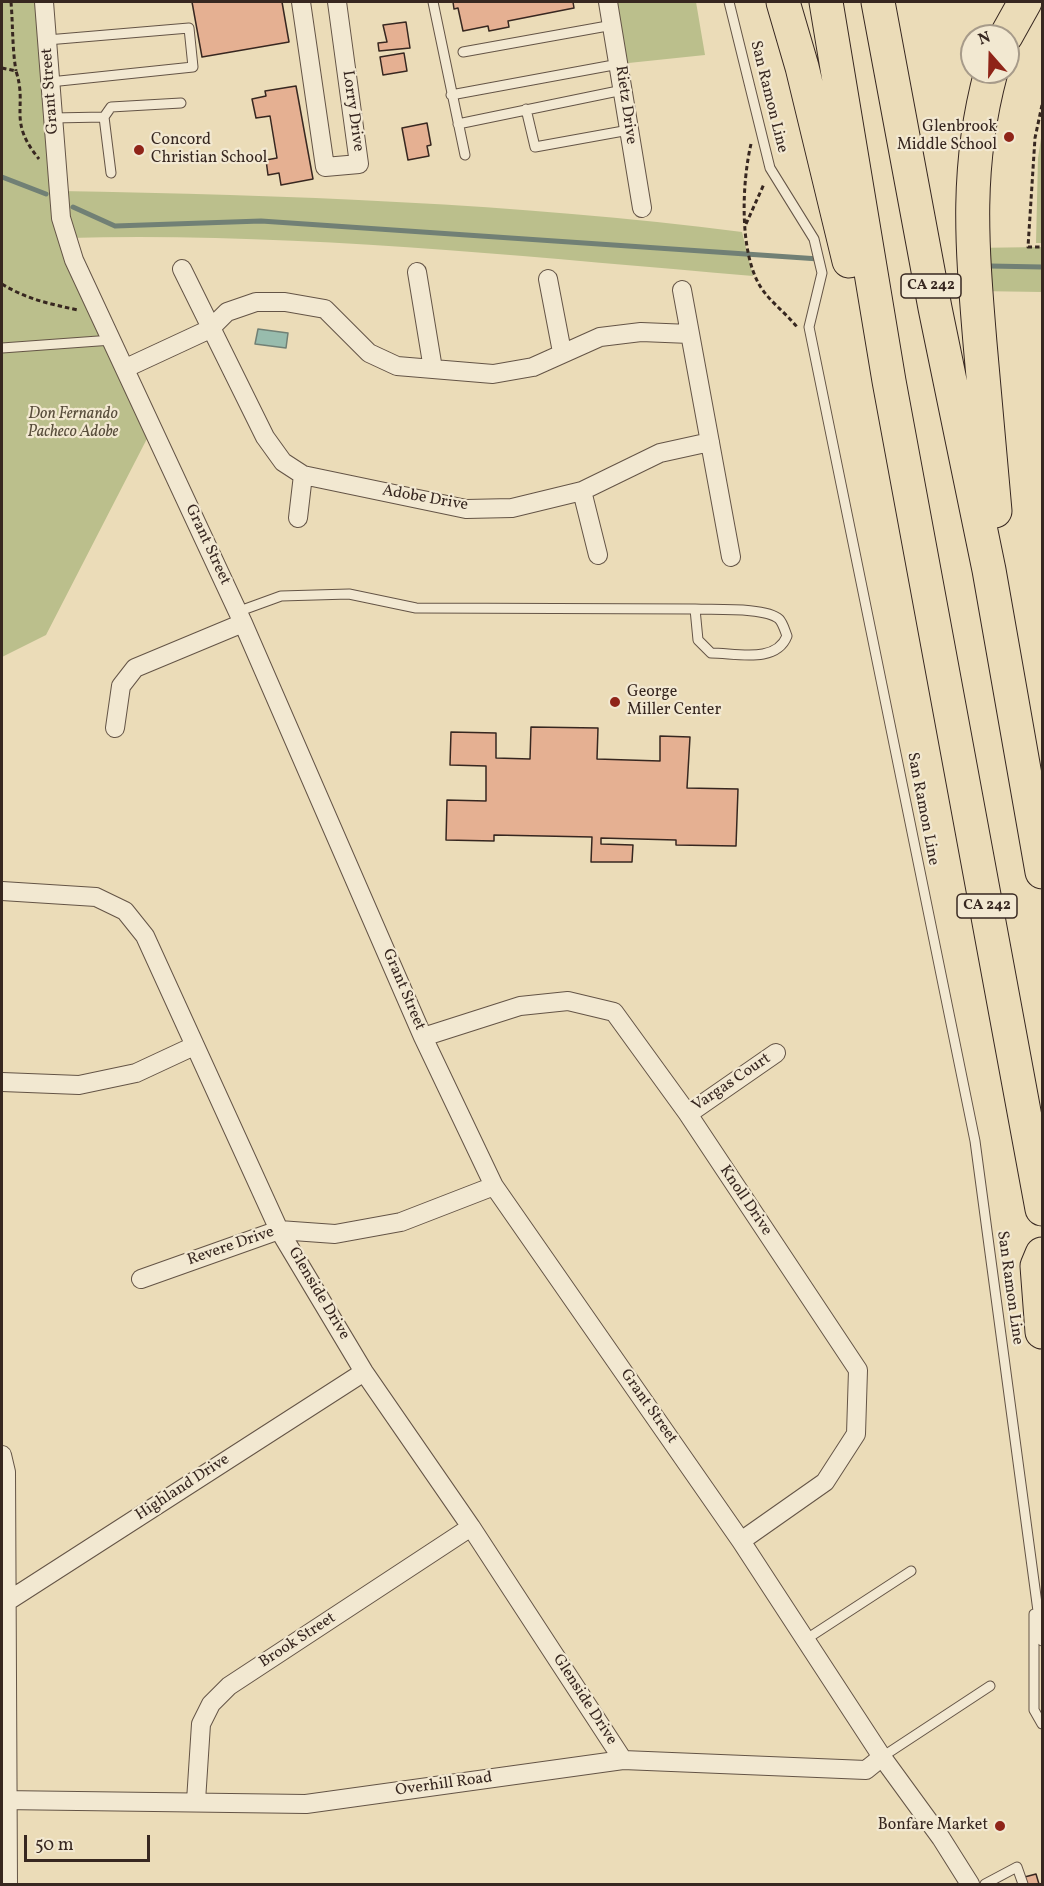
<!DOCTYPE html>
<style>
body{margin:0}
#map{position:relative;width:1044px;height:1886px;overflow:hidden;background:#ebdcb8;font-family:Vollkorn,serif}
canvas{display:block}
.frame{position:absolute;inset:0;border:3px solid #372720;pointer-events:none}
.north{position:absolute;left:960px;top:24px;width:60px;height:60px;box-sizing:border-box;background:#f2e8d1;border:2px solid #a79b8a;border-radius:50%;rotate:340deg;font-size:16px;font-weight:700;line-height:24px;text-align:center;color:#372720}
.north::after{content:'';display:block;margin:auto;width:21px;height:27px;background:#8f2418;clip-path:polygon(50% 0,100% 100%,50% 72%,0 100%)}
.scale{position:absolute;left:24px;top:1835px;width:126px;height:27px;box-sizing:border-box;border:3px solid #372720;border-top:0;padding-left:8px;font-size:18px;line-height:21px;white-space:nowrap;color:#372720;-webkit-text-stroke:4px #f2e8d1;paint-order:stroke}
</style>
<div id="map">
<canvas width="1044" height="1886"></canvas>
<div class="frame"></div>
<div class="north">N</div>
<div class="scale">50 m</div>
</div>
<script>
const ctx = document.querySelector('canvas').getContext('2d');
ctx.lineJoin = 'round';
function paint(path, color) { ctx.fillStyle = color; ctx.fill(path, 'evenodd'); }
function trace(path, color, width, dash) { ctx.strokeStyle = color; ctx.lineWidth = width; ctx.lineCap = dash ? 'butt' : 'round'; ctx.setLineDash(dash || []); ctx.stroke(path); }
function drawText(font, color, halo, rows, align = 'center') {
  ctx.font = font + ' Vollkorn,serif'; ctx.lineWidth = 4.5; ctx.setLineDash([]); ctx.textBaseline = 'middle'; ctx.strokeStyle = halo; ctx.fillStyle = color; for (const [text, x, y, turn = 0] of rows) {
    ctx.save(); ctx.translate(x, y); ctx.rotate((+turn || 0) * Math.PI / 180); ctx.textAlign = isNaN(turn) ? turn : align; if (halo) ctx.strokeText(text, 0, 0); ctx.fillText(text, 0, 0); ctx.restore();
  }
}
paint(new Path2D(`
 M2,2H44L59,191C287,195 516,203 742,232L753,276C525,257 297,232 68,238L153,427L46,635L2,657Z
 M608,2H696L705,55L619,64Z
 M1042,132V243H1036L1038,158Z
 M1042,247V292L976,291L972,248Z`), '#bbbf8c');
const water = new Path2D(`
 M258,329L288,333L286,348L255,344Z`);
paint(water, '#98bcad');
trace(water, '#718075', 1.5);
trace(new Path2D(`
 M2,177L46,194
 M73,207L115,226L261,221L819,259
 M990,266L1042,267`), '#718075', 5);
const building = new Path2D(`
 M192,2H282L289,42L202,57Z
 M453,2H573L574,8L508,21L509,27L489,31L488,26L463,31L458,8L454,9Z
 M406,22L410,48L379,51L378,43L387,42L383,25Z
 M404,53L407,71L383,75L380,57Z
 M296,86L313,179L281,185L279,173L268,175L266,160L277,158L270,116L256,118L252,99L266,96L265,91Z
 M427,123L431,145L427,146L429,156L408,160L402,128Z
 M531,727L598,728L597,759L660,761V736L690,737L687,788L738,789L736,846L676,845V840L601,838V844L633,845L632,862H591L592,837L494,835V841L446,840L447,800L486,801V766L450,765L451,732L496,733V758L530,759Z
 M1036,1874L1039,1884H1019L1017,1879Z`);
paint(building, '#e5b092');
trace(building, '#372720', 1.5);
const service = new Path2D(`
 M433,2L465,155
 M729,2L770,168L814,239L822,273L809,327L975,1141L1042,1641
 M47,40L189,28L193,67L50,82
 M463,52L613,25
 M451,95L619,64
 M526,109L535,147L629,130
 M104,117L111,173
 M53,118L104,117L111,107L181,103
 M458,124L623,90
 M2,348L112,340
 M237,612L281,596L349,594L416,608L695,609C714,610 766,607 779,619C783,623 785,631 787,636C776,664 736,653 711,653L698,640L695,609
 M1034,1614V1710L1042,1724
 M805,1640L911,1571
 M882,1757L990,1686
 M985,1884L1017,1867L1023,1884`);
const minor = new Path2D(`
 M44,2L61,218L74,260L243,623L423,1037L494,1186L741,1541L882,1757L941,1838L970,1884
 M301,2L325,167L359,164L337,2
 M608,2L642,208
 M182,269L265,437L283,462L303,475L466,509L512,508L582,491L660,453L710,442
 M417,272L433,369
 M548,279L562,352
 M682,290L731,557
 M126,368L210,329L227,312L256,302H285L325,309L369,353L397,366L493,374L533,367L600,337L641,332L690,334
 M582,491L598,555
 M298,518L303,475
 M115,728L121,686L135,668L243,623
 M2,891L96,897L125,911L145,936L279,1230L364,1372L471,1527L623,1760
 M423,1037L520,1006L568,1001L614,1012L688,1114L858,1370L856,1434L825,1482L741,1541
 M2,1082L79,1085L136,1073L194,1046
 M688,1114L776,1053
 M141,1279L279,1230L335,1234L401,1222L494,1186
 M2,1455L6,1472L8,1884
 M2,1601H8L364,1372
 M2,1800L306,1804L623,1760L866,1770L882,1757
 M196,1801L201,1724L211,1704L229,1686L471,1527`);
const motorway = new Path2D(`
 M783,2L802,67L849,261
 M826,2L889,381L1042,1209
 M878,2L935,308L989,570L1042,872
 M1006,36L1025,2
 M991,72C965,168 972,246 980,343C985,399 990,455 995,511
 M1042,1254L1037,1266L1042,1332`);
trace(service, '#645446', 11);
trace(minor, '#645446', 20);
trace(motorway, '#372720', 35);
trace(new Path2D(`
 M11,2C13,25 12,47 16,71
 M2,68L16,71C28,108 7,120 39,159
 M1042,105L1035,138L1028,247H1042
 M751,144C742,182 739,251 760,286C770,302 785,312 797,327
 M746,224L764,184
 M2,284C26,299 50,304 78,310`), '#372720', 3, [4.5, 3]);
trace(service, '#f2e8d1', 9);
trace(minor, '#f2e8d1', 18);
trace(motorway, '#ebdcb8', 33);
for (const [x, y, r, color] of [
 [1009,137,6,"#8f2418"],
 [139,150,6,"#8f2418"],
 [615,702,6,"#8f2418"],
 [1000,1826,6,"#8f2418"]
]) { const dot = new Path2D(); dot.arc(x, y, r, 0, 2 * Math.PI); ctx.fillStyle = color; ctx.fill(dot); trace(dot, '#f2e8d1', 2); }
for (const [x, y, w] of [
 [931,286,60],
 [987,906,60]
]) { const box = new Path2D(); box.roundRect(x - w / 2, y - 12, w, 24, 4.5); ctx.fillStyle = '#f2e8d1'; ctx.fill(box); trace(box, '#372720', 1.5); }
drawText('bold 15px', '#372720', null, [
 ["CA 242",931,286],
 ["CA 242",987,906]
]);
drawText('16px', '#372720', '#f2e8d1', [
 ["Grant Street",51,91,-94],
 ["San Ramon Line",768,97,76],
 ["Rietz Drive",625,105,82],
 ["Lorry Drive",352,111,82],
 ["Adobe Drive",425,499,10],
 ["Grant Street",207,545,65],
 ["San Ramon Line",922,809,79],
 ["Grant Street",403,990,67],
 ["Vargas Court",732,1083,-34],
 ["Knoll Drive",745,1201,56],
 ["Revere Drive",231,1247,-19],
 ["San Ramon Line",1009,1288,82],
 ["Glenside Drive",318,1294,59],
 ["Grant Street",648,1407,55],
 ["Highland Drive",183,1488,-33],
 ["Brook Street",298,1641,-33],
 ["Glenside Drive",584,1700,57],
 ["Overhill Road",444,1785,-8]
]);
drawText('16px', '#372720', '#f2e8d1', [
 ["Glenbrook",997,128],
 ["Middle School",997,146],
 ["Concord",151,141,"left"],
 ["Christian School",151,159,"left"],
 ["George",627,693,"left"],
 ["Miller Center",627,711,"left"],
 ["Bonfare Market",988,1826]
], 'right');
drawText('italic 16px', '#584d3b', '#f2e8d1', [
 ["Don Fernando",73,415],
 ["Pacheco Adobe",73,433]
]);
</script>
